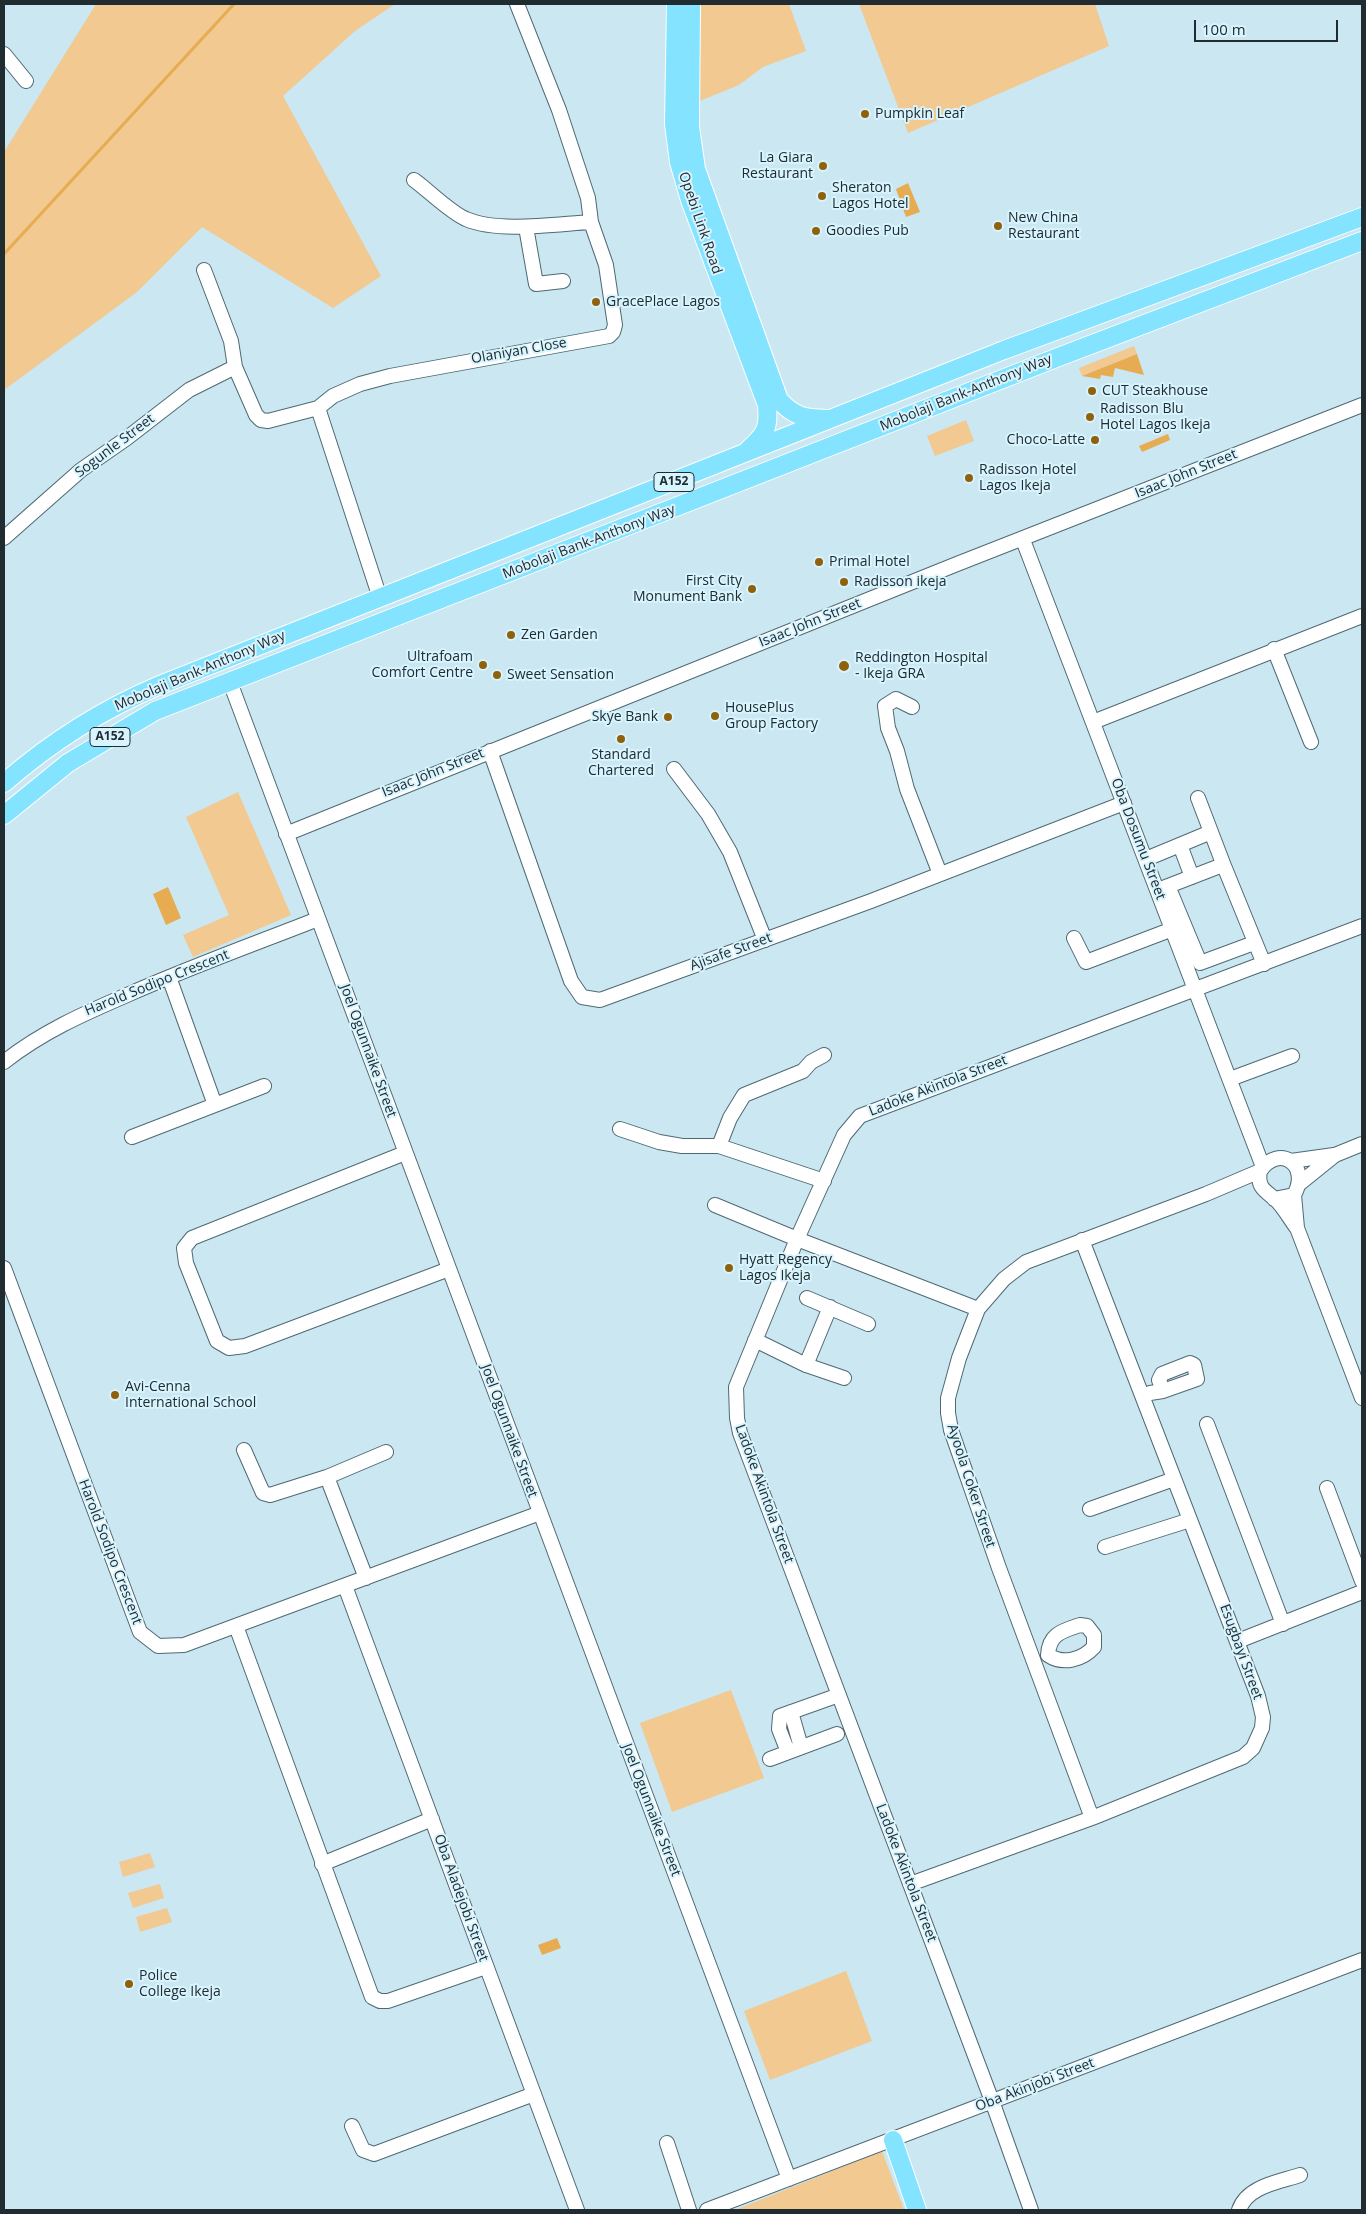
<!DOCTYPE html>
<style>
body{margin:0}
#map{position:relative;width:1366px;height:2214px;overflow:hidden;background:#cae7f2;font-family:"Open Sans",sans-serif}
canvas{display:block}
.frame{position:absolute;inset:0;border:5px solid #212c30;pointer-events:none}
.scale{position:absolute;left:1194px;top:20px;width:144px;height:22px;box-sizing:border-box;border:2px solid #212c30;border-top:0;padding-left:6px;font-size:15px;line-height:18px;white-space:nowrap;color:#212c30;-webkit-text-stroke:4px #d7f4ff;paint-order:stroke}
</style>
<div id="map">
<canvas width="1366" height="2214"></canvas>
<div class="frame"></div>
<div class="scale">100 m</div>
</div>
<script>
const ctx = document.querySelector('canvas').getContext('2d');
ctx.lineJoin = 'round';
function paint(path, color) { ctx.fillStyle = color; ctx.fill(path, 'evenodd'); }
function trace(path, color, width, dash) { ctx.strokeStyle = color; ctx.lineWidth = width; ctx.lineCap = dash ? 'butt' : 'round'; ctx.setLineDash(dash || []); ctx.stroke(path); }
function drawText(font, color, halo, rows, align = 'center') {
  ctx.font = font + ' "Open Sans",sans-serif'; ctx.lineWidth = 4; ctx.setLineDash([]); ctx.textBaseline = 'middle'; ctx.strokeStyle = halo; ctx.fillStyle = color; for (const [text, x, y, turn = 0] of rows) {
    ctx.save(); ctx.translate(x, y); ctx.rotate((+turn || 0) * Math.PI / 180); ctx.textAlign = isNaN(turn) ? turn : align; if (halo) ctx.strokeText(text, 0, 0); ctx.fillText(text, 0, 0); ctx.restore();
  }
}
paint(new Path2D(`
 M96,4H395L355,31L283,96L381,276L333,308L202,227L137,292L4,390V152Z
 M699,4H789L806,51L763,67L739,85L697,102L700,40Z
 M859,4H1095L1109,46L908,133Z
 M1134,346L1137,354L1082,376L1079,368Z
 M966,420L974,441L935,456L927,436Z
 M238,792L291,915L193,957L183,935L229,915L186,817Z
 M731,1690L764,1778L672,1812L640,1723Z
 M150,1853L155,1867L123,1877L119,1862Z
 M160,1884L164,1898L133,1908L128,1893Z
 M167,1908L172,1922L140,1932L136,1917Z
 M846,1971L872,2041L770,2080L744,2011Z
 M882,2151L904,2210H735Z`), '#f2c990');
paint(new Path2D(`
 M908,183L920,212L906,217L896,189Z
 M1137,354L1144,375L1115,368L1113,377L1101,375L1100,379L1082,376Z
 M1168,434L1170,440L1142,452L1139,446Z
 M168,887L181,918L166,925L153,894Z
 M557,1938L561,1948L542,1955L538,1945Z`), '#e7ac52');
trace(new Path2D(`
 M4,254L234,4`), '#e7ac52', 3);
const minor = new Path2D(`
 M4,54L26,81
 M414,180C428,190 451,213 466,219C498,233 556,224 591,222
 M526,227L536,284L563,281
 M204,270L231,341L235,367L256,415L261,420L268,421L318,408L333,396L360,384L390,376L609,336L613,332L615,325L606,265L591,222L588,198L559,110L517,4
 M318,408L380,598
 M4,538L81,470L127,438L189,390L235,367
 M1023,540L1263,1167
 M1274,649L1311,742
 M230,682L789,2179
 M912,707L896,699L885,706L888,728L897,751L907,789L940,874
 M1093,722L1362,616
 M490,751L571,981L582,997L600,1000L871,901L1124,803
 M674,769L708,814L730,852L765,940
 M1198,798L1224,866
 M286,834L957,564L1362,405
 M1180,845L1192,877
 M1146,859L1211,832
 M1168,886L1200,963L1254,943
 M1163,888L1220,866H1224L1264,964
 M1074,938L1086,962L1170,930
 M169,977L215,1105
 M4,1062C42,1032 83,1014 127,995C190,967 254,944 318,919
 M1230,1079L1292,1056
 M620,1129L659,1142L682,1146H719L824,1181
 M132,1137L264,1086
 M719,1146L730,1118L744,1095L803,1071L811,1062L824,1055
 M405,1153L192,1238L184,1248L186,1263L217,1341L229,1348L245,1346L449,1269
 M1291,1161L1334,1155
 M1299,1184L1335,1155L1362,1144
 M1294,1195L1297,1228L1362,1398
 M1274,1199L1294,1195C1311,1165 1279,1143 1260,1171C1257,1187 1264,1190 1275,1199C1283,1206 1290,1219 1296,1227
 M715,1205L797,1239L978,1309
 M4,1268L140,1632L158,1646L184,1645L540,1513
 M807,1298L868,1324
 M755,1340L806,1365L844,1378
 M806,1365L830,1307
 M1150,1393L1163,1391L1197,1379L1194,1365L1190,1363L1162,1374L1159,1380L1163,1391
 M1207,1424L1283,1624
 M244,1450L263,1493L270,1495L327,1477L386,1452
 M327,1477L366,1578
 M1327,1488L1362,1581
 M1090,1509L1174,1479
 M1105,1547L1190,1520
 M345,1586L577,2210
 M1080,1625L1087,1626L1094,1635V1647C1082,1660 1063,1665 1048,1655C1049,1634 1062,1631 1080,1625Z
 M236,1626L372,1997L380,2001H388L486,1967
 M1238,1641L1362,1592
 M791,1712L801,1747
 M788,1752L779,1729L780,1716L839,1695
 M770,1759L837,1734
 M1092,1818L999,1568L951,1430L948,1413V1398L959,1358L978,1309L1004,1279L1026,1262L1206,1194L1260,1171
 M322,1864L432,1819
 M910,1884L1092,1818L1243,1757L1253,1748L1262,1728L1263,1717L1258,1696L1082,1240
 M352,2126L363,2150L374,2154L534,2094
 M667,2143L689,2210
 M707,2210L1362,1960
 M1031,2210L992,2101L740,1433L737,1418L736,1387L797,1239L844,1135L860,1116L1362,926
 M1239,2210C1247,2186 1279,2182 1300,2175`);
const major = new Path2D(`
 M676,4L674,124L679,162L690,200L767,405C769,428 766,434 748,450
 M691,4L690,127L696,169L779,400C795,418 806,418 828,419
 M4,783C51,742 103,709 160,685L1004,350L1362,217
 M4,815L68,763L155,711L1056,358L1362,241
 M893,2140L917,2210`);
trace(minor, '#4f6972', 16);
trace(major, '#fff', 20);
trace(minor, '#fff', 14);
trace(major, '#84e3fe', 18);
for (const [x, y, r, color] of [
 [865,114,5,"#8f610b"],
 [823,166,5,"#8f610b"],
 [822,196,5,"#8f610b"],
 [998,226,5,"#8f610b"],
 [816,231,5,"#8f610b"],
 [596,302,5,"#8f610b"],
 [1092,391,5,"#8f610b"],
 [1090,417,5,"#8f610b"],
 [1095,440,5,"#8f610b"],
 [969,478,5,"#8f610b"],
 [819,562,5,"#8f610b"],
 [844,582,5,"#8f610b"],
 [752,589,5,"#8f610b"],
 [511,635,5,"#8f610b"],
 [483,665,5,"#8f610b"],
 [844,666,6,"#8f610b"],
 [497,675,5,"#8f610b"],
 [715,716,5,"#8f610b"],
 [668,717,5,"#8f610b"],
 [621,739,5,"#8f610b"],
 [729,1268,5,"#8f610b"],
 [115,1395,5,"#8f610b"],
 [129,1984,5,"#8f610b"]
]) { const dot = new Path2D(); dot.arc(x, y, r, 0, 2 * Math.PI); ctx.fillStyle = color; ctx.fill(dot); trace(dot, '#d7f4ff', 2); }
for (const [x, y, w] of [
 [674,482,40],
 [110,737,40]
]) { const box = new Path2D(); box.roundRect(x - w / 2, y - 9.5, w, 19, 4); ctx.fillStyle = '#d7f4ff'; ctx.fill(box); trace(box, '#212c30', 1); }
drawText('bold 12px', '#212c30', null, [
 ["A152",674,482],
 ["A152",110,737]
]);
drawText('14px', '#212c30', '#d7f4ff', [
 ["Pumpkin Leaf",875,114],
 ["La Giara",813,158,"right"],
 ["Restaurant",813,174,"right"],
 ["Sheraton",832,188],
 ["Lagos Hotel",832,204],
 ["New China",1008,218],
 ["Restaurant",1008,234],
 ["Goodies Pub",826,231],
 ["GracePlace Lagos",606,302],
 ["CUT Steakhouse",1102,391],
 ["Radisson Blu",1100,409],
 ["Hotel Lagos Ikeja",1100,425],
 ["Choco-Latte",1085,440,"right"],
 ["Radisson Hotel",979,470],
 ["Lagos Ikeja",979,486],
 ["Primal Hotel",829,562],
 ["First City",742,581,"right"],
 ["Monument Bank",742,597,"right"],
 ["Radisson ikeja",854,582],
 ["Zen Garden",521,635],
 ["Ultrafoam",473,657,"right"],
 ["Comfort Centre",473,673,"right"],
 ["Reddington Hospital",855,658],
 ["- Ikeja GRA",855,674],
 ["Sweet Sensation",507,675],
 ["HousePlus",725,708],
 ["Group Factory",725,724],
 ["Skye Bank",658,717,"right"],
 ["Standard",621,755,"center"],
 ["Chartered",621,771,"center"],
 ["Hyatt Regency",739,1260],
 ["Lagos Ikeja",739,1276],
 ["Avi-Cenna",125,1387],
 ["International School",125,1403],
 ["Police",139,1976],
 ["College Ikeja",139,1992]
], 'left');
drawText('14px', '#212c30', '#d7f4ff', [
 ["Opebi Link Road",700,223,71],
 ["Olaniyan Close",519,351,-10],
 ["Mobolaji Bank-Anthony Way",966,393,-22],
 ["Sogunle Street",115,446,-37],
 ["Isaac John Street",1186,474,-22],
 ["Mobolaji Bank-Anthony Way",589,542,-21],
 ["Isaac John Street",810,623,-22],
 ["Mobolaji Bank-Anthony Way",200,671,-23],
 ["Isaac John Street",433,773,-22],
 ["Oba Dosumu Street",1138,839,69],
 ["Ajisafe Street",731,952,-20],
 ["Harold Sodipo Crescent",157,983,-22],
 ["Joel Ogunnaike Street",368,1051,70],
 ["Ladoke Akintola Street",938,1086,-21],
 ["Joel Ogunnaike Street",509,1431,70],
 ["Ayoola Coker Street",971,1486,72],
 ["Ladoke Akintola Street",764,1494,70],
 ["Harold Sodipo Crescent",110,1552,69],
 ["Esugbayi Street",1241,1652,70],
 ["Joel Ogunnaike Street",651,1810,69],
 ["Ladoke Akintola Street",906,1873,69],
 ["Oba Aladejobi Street",461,1898,70],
 ["Oba Akinjobi Street",1035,2085,-21]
]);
</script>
